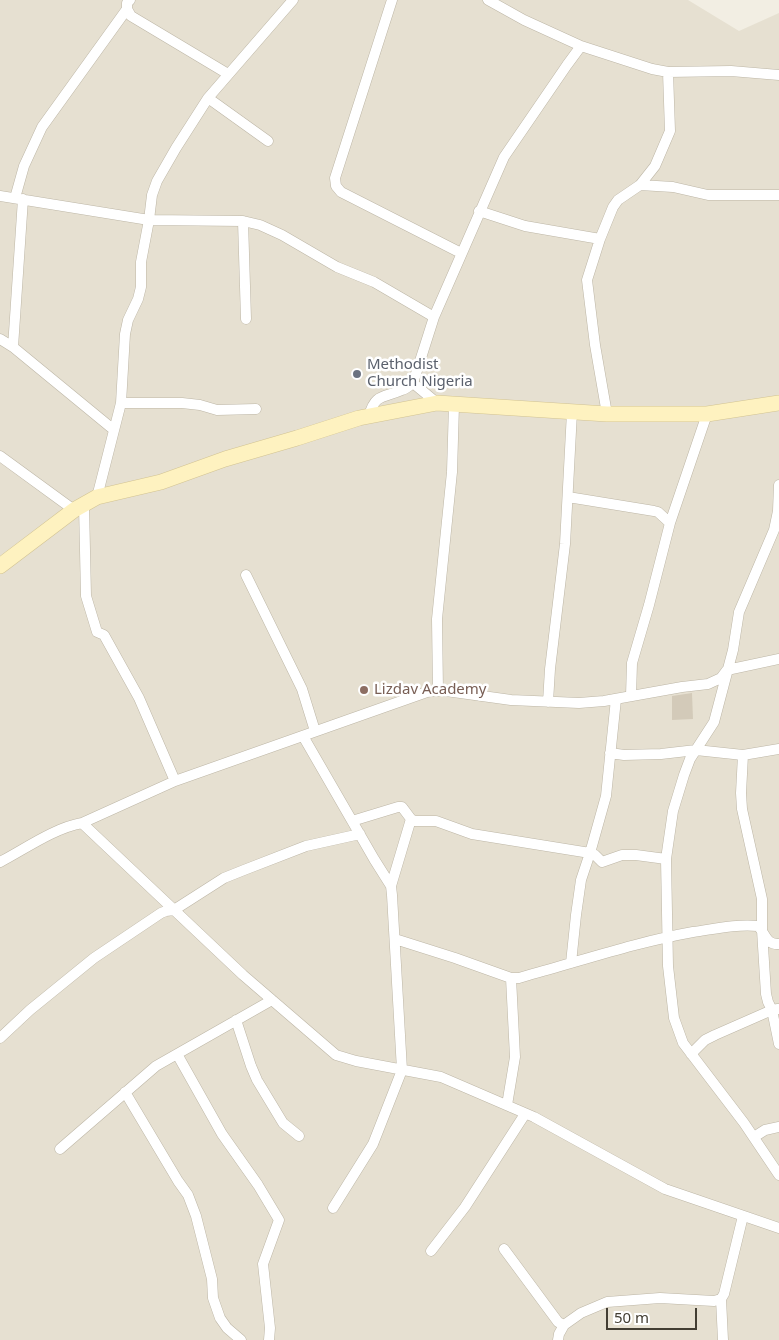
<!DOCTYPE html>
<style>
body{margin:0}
#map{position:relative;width:779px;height:1340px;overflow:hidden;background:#f2eee3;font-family:"Noto Sans",sans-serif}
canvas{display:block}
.scale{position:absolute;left:606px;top:1308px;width:91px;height:22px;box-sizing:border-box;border:2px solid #433e33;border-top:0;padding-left:6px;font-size:15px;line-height:18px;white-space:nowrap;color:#433e33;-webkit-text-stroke:4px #fff;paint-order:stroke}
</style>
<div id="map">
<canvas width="779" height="1340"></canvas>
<div class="scale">50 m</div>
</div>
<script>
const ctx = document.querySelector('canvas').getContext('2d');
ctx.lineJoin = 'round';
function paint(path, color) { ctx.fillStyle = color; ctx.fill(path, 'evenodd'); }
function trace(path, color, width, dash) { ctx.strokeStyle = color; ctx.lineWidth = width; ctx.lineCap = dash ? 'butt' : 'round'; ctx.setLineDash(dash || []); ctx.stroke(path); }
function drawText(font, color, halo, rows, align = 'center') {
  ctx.font = font + ' "Noto Sans",sans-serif'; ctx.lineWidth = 5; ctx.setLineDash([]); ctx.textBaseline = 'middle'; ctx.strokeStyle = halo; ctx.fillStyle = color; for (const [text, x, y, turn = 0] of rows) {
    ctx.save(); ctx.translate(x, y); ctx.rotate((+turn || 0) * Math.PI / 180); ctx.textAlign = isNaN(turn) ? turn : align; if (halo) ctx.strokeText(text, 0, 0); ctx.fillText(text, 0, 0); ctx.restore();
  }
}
paint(new Path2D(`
 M0,0H688L739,31L779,13V1340H0Z`), '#e6e0d1');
paint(new Path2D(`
 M692,693L693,719L672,720V696Z`), '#d3cab9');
const street = new Path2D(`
 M392,0L335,178L336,186L341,192L461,253
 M488,0L524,20L581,46L652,69L668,72L731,71L779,75
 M127,9L131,16L228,74
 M208,98L268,141
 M640,185L673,187L708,195H779
 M0,196L149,220L243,221L260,225L282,235L337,267L374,282L434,317
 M15,198L24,166L42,127L127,9V3L130,0
 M479,211L525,226L600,239
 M243,221L246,319
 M0,339L13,347L114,430
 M13,347L23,199
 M413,383L437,403
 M121,403H182L200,405L217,410L256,409
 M607,414L595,345L587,280L600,239L613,207L618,200L640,185L655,166L670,131L668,72
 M369,416C375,393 384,398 402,390C406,389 409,386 413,383L434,317L504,157L567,65L581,46
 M0,456L74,510
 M779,485L778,511L774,530L739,612L733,650L714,722L690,759L684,775L673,811L666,859L668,966L674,1018L683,1043L744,1123L779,1175
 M97,497L121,403L125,334L128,320L138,299L141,287V262L149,220L152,195L157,181L176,148L208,98L293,0
 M568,497L654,511L658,512L670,523
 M84,505L86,596L97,632L104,635L139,698L175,781
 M246,575L302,689L315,731
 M438,691L437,619L452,472L454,405
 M631,696L632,663L649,605L670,523L707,414
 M548,702L550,669L565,544L572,412
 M303,736L374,859L391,886L392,895L402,1070L373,1144L333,1208
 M610,753L624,755L661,754L696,750L743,755L779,749
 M743,755L741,793L742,809L762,899V930L766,994L768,1002L772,1010L779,1044
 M352,821L398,807H402L411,819L414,821H436L472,834L590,853L595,855L602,862L622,855H636L666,859
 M82,823L243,975L336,1055L356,1061L441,1077L534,1117L665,1189L779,1228
 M0,862C25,849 54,828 82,823L175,781L427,692L439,690L511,700L579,703L604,701L682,687L708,684L721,678L727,670L779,659
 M391,886L411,819
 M395,939L455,958L511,978H519L529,975C584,960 637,942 693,932C715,929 735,924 758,926C766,934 766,945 779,944
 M571,963L576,915L581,880L590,853L606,796L616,699
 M236,1020L251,1066L257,1080L283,1123L299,1136
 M0,1038L30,1010L94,958L161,913L166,911L174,910L224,878L244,870L306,846L360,834
 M177,1054L222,1134L258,1185L279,1220L263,1264L270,1328L269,1340
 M691,1054L705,1040L715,1035L772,1010L778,1009
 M125,1092L178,1181L188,1195L196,1216L212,1279L213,1298L220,1318L227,1328L241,1340
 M507,1105L515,1057L511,978
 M754,1137L765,1130L779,1127
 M60,1149L156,1066L272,1000
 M504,1249L558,1322L564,1325
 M431,1251L465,1207L525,1114
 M558,1340L559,1334L564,1325L581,1313L607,1302L660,1298L714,1301L721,1299
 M723,1340L721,1299L724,1294L743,1216`);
const secondary = new Path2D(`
 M0,566L74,510L97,497L161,482L225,459L297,438L359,418L437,403L607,414H707L779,403`);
trace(street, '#bdb6a6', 11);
trace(secondary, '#d2c392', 16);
trace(street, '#fff', 10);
trace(secondary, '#fef2c0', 15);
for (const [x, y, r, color] of [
 [357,374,5,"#6b7280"],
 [364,690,5,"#8d6e63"]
]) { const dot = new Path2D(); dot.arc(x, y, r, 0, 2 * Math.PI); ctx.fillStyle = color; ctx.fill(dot); trace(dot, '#fff', 2); }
drawText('15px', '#5b616d', '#fff', [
 ["Methodist",367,365],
 ["Church Nigeria",367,382]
], 'left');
drawText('15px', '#785e54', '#fff', [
 ["Lizdav Academy",374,690]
], 'left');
</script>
